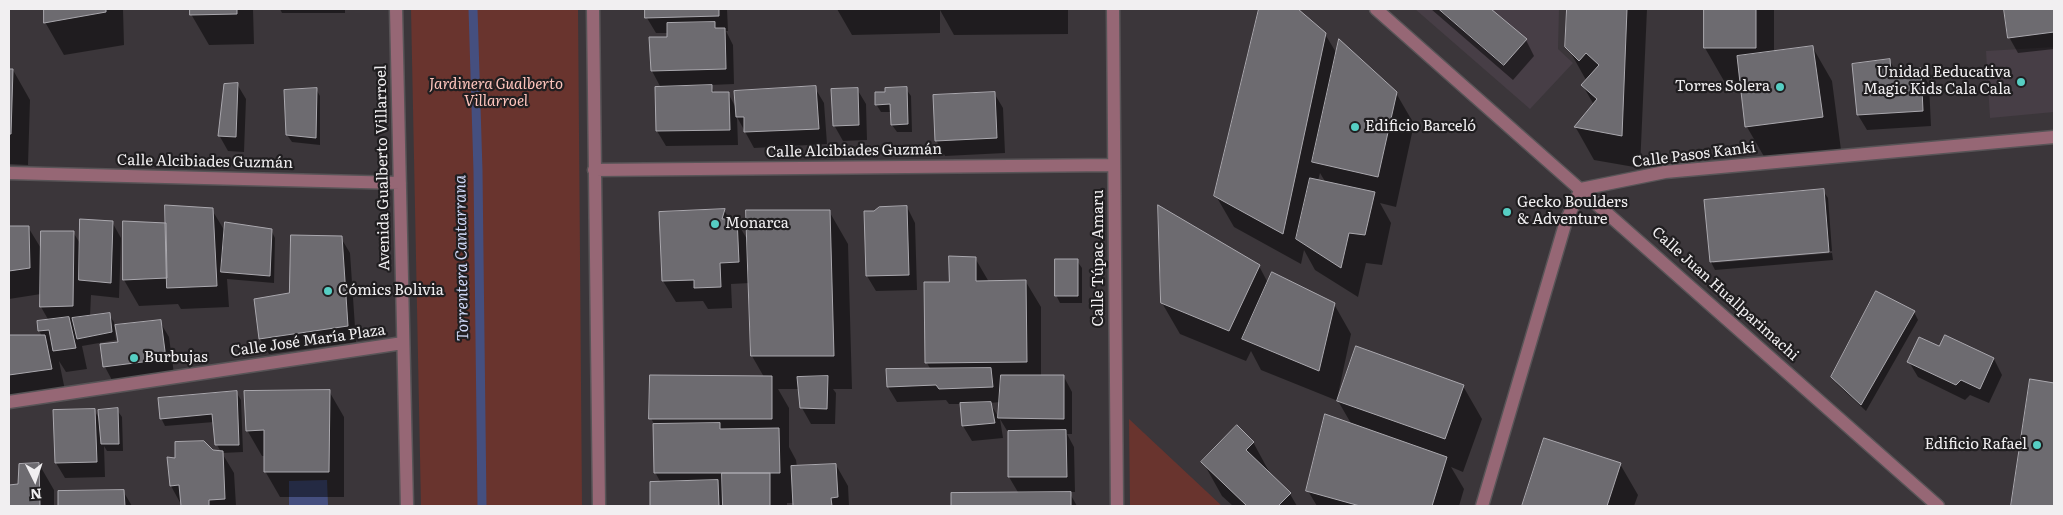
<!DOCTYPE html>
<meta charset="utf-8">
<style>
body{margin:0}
#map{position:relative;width:2063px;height:515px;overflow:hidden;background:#3b363a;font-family:Literata,serif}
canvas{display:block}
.frame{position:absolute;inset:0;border:10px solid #f1eff1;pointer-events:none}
.north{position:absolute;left:10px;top:455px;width:50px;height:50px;-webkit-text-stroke:4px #201e20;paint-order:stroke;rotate:176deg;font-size:14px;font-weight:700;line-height:20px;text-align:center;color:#f1eff1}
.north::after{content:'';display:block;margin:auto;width:18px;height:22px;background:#f1eff1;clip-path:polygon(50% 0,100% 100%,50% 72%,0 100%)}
</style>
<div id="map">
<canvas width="2063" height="515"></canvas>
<div class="frame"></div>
<div class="north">N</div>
</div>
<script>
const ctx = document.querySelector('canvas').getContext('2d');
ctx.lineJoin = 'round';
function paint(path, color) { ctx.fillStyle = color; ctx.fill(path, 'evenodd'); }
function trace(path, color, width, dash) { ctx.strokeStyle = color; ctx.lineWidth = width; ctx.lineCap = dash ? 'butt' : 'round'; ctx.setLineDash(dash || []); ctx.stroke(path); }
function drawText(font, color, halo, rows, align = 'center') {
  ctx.font = font + ' Literata,serif'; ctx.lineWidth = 4.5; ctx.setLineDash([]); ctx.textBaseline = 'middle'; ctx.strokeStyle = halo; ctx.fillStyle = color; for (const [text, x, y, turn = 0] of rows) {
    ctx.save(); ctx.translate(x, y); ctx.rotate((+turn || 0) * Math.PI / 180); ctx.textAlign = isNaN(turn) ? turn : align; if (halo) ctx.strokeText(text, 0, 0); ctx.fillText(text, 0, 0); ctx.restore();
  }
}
paint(new Path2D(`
 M1415,9H1559L1558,49L1573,63L1530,109Z
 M2054,47V112L1990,118L1986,51Z`), '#473e46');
paint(new Path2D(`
 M411,9H578L582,506H421Z
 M1129,419L1222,506H1130Z`), '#69342e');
paint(new Path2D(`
 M327,480L328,505H289V481Z`), '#454f7f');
paint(new Path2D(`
 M46,9H123L124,45L64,55L45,22Z
 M191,9H253L254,44L209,45L191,14Z
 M280,9H345V13H282Z
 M647,9H727L728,31H726L733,45L734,84L710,85L715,93H728L736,108L815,88L824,103L827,144L754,148L737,117L738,145L666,146L657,131L656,88H661L652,71L651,39L669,38V33H656L647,18Z
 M837,9H1068V34L954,35L940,10V33L852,35Z
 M1261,9H1296L1325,34L1337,54L1396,93L1414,124L1396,207L1380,203L1391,223L1382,265L1366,263L1358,297L1315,270L1304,250L1301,264L1234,227L1216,196ZM1320,173L1326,183L1318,181Z
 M1431,9H1490L1526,40L1534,56L1513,80Z
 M1569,9H1647L1640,168L1594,160L1576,128L1594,105L1583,86L1586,80L1567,46Z
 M1705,9H1774V53L1813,48L1832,81L1841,150L1766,160L1747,127L1741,81H1724L1705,48Z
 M2006,9H2054V49L2018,53L2009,37Z
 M1890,61L1896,72L1920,69L1929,85L1931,126L1867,130L1858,115L1853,65Z
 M13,70L30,100L28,165L9,164V71Z
 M237,84L246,99L244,152L228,151L219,135Z
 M316,89L320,96V145L292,142L287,135Z
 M857,89L866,104L867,140L843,141L834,125Z
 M906,89L911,96L912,132H897L892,125V112H881L876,104Z
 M994,93L1003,108L1005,153L945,156L936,140Z
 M1823,191L1828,198L1832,251L1713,261V263L1832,253L1833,260L1715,270L1711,262L1705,201Z
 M907,207L915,223L917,290L876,291L867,276Z
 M212,210L226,233L271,230L275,238L274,283L227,279L229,307L181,309L178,304L139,306L124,280L125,222L165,224Z
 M724,210L730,220H736L748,241L829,211L848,244L852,389H833L836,393L835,424H811L802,408L800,389H778L789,408V447L796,460L797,467L836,465L848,486L849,506H794V503H787V506H652L651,483H661L655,472L654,424L651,418L764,377L752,356L750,283L731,284L732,308L708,309L703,301L676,302L663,281Z
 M112,222L121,238L119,298L91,295L90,317L109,315L114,322L116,340L82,346L87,369L66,372L59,361L66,395L9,397V336H42L39,331L49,321L41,307V294L9,299V227H28L42,250L73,232L81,245Z
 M341,238L350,253L356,342L269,354L260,339L291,294Z
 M975,258L989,282H1026L1041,307V377H1064L1072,392V434H1067L1074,447L1075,492H1069L1077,506H953V495L1019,494L1009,477V434L1000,419L1003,438L972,441L963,426L961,404H949L946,400L897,402L888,387V370H931L927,363L951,283ZM1000,402L999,418L990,403Z
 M1077,261L1082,268V303H1060L1056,295Z
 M1259,266L1268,283L1334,304L1351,334L1337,399L1463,386L1482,419L1463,472L1451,467L1464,489L1459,506H1317L1308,491L1352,425L1338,401L1261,370L1251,351L1246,361L1180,334L1162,303Z
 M1914,312L1918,320L1866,411L1837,384L1832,377Z
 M160,322L169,337L174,374L113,382L105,367L101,345L119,343Z
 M1945,337L1994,359L2002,375L1989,403L1970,395L1965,400L1918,377L1909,362L1940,348Z
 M2031,380L2054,384V506H2013Z
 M329,391L344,417V497H280L265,471V456H262L247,430Z
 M236,392L241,400L243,452L222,453L234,473L236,506H182L171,486L169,459H177L212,451L221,452L217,445L214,422L165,426L161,418Z
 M94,410L100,420L117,410L122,417L123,451H107L104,446L105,477L65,478L56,463Z
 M1545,440L1620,464L1638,495L1634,506H1523Z
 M1253,442L1272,477L1290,494L1297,506H1233L1222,496L1203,462Z
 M39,464L54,490V506H9V486L19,485Z
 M123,491L132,506H59V492Z`), '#0007');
trace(new Path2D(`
 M473,9L478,171L482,506`), '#454f7f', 9);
const building = new Path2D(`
 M44,9H106V12L44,23Z
 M190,9H237V14L190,15Z
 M645,9H719V16L645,18Z
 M1259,9H1298L1326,33L1283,234L1214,196Z
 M1439,9H1491L1527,39L1504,65Z
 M1567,9H1627L1622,136L1574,127L1597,99L1581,85L1599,65L1586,53L1579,61L1565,47Z
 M1704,9H1756V48H1704Z
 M2004,9H2054V32L2008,38Z
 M715,22V28H725L726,69L651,71L649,37H667V23Z
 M1339,39L1397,92L1378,177L1312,162Z
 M1813,46L1823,117L1745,127L1737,56Z
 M1890,59L1891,72L1921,68L1923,111L1857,115L1852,64Z
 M9,69H13L11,134H9Z
 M238,83L236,137L218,136L224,84Z
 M712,85V92H729L730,130L656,131L655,87Z
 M816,86L819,129L744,132V117H736L734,91Z
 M907,87L908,124L891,125L890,104L875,105V92H885V88Z
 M317,88L316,138L286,135L284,90Z
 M858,88L859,125L833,126L831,89Z
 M995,92L997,138L935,141L933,95Z
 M1310,178L1375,192L1365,235L1349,233L1341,268L1296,239Z
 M1824,189L1829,252L1710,262L1704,200Z
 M165,205L213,208L217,286L167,288Z
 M1158,205L1260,265L1229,331L1161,303Z
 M907,206L909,275L866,276L864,211H874L879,207Z
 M725,209L722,219L737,218L739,262L720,263L721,287L694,288V280L662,281L659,212Z
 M746,210H830L834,356H751Z
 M80,219L113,221L111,283L79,280Z
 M123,221L166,223L167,278L123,280Z
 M225,222L272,229L270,276L221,272Z
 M9,226H29L30,268L9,271Z
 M41,231H74L73,306L40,307Z
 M291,235L342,236L348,326L259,339L254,299L289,293Z
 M949,256L976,257V281L1026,280L1027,362L925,363L924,282H949Z
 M1055,259H1078V296H1055Z
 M1272,272L1335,303L1319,371L1242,339Z
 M1876,291L1915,311L1861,405L1831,377Z
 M110,313L112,332L77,339L72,318Z
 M69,317L76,348L53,351L49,330L38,331L37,321Z
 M161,320L166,359L103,367L100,344L118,342L115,325Z
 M9,335H45L52,369L9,375Z
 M1945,335L1994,358L1980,389L1961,380L1956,385L1907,362L1919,337L1939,346Z
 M1356,346L1464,385L1445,439L1337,401Z
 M991,368L993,387L939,389L936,385L887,387L886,369Z
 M650,375L772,376V419H649Z
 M1001,375H1064V419L998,418Z
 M828,376L827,409L800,408L797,377Z
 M2030,379L2054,383V506H2011Z
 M330,390L329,472H264V430L246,431L244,391Z
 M237,391L239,445H215L212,414L160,419L158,398Z
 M991,402L995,423L962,426L960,403Z
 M118,408L119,444H101L98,410Z
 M95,409L97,462L55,463L53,410Z
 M1325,414L1447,457L1432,506H1360L1306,491Z
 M720,423V429L779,428L780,473H654L653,424Z
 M1237,425L1254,442L1246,450L1291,493L1278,506H1247L1201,462Z
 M1066,430L1067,477H1008V431Z
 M1544,438L1621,463L1607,506H1522Z
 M204,441L213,450L223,451L225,499L209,500V506H181L179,485L170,486L167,457L175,458V442Z
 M39,463L40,506H9V485L18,484L19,464Z
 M836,464L838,497L831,498L832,506H793L791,466Z
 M722,473H770V506H723Z
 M718,480L719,506H650V482Z
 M124,490L125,506H58V491Z
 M1071,492V506H951V493Z`);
paint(building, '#6d6b70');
trace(building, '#aaa8ae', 1);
const minor = new Path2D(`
 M396,9L407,506
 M593,9L599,506
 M1113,9L1117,506
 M1376,9L1938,506
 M594,170L1114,165
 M9,173L400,183
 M9,402L403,343
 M1482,506L1566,221L1581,189L1665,172L2054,137`);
trace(minor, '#585457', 15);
trace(minor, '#966775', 12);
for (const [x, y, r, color] of [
 [2021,82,5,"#56cec3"],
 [1780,87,5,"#56cec3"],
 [1355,127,5,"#56cec3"],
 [1507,212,5,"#56cec3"],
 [715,224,5,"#56cec3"],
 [328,291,5,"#56cec3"],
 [134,358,5,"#56cec3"],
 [2037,445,5,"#56cec3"]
]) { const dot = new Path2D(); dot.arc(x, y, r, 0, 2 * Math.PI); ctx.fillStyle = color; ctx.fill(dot); trace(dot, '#201e20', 2); }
drawText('15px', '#f1eff1', '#201e20', [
 ["Unidad Eeducativa",2011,73,"right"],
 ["Magic Kids Cala Cala",2011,90,"right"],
 ["Torres Solera",1770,87,"right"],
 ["Edificio Barceló",1365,127],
 ["Gecko Boulders",1517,203],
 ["& Adventure",1517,220],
 ["Monarca",725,224],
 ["Cómics Bolivia",338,291],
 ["Burbujas",144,358],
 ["Edificio Rafael",2027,445,"right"]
], 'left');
drawText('italic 15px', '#fdc4bc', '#201e20', [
 ["Jardinera Gualberto",496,85],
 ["Villarroel",496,102]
]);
drawText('15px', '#f1eff1', '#201e20', [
 ["Calle Alcibiades Guzmán",854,151,-1],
 ["Calle Pasos Kanki",1694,155,-7],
 ["Calle Alcibiades Guzmán",205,162,1],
 ["Avenida Gualberto Villarroel",383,168,-91],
 ["Calle Túpac Amaru",1099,258,-90],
 ["Calle Juan Huallparimachi",1725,294,42],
 ["Calle José María Plaza",308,341,-8]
]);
drawText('italic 16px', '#d0d9f8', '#201e20', [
 ["Torrentera Cantarrana",462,258,-91]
]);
</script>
